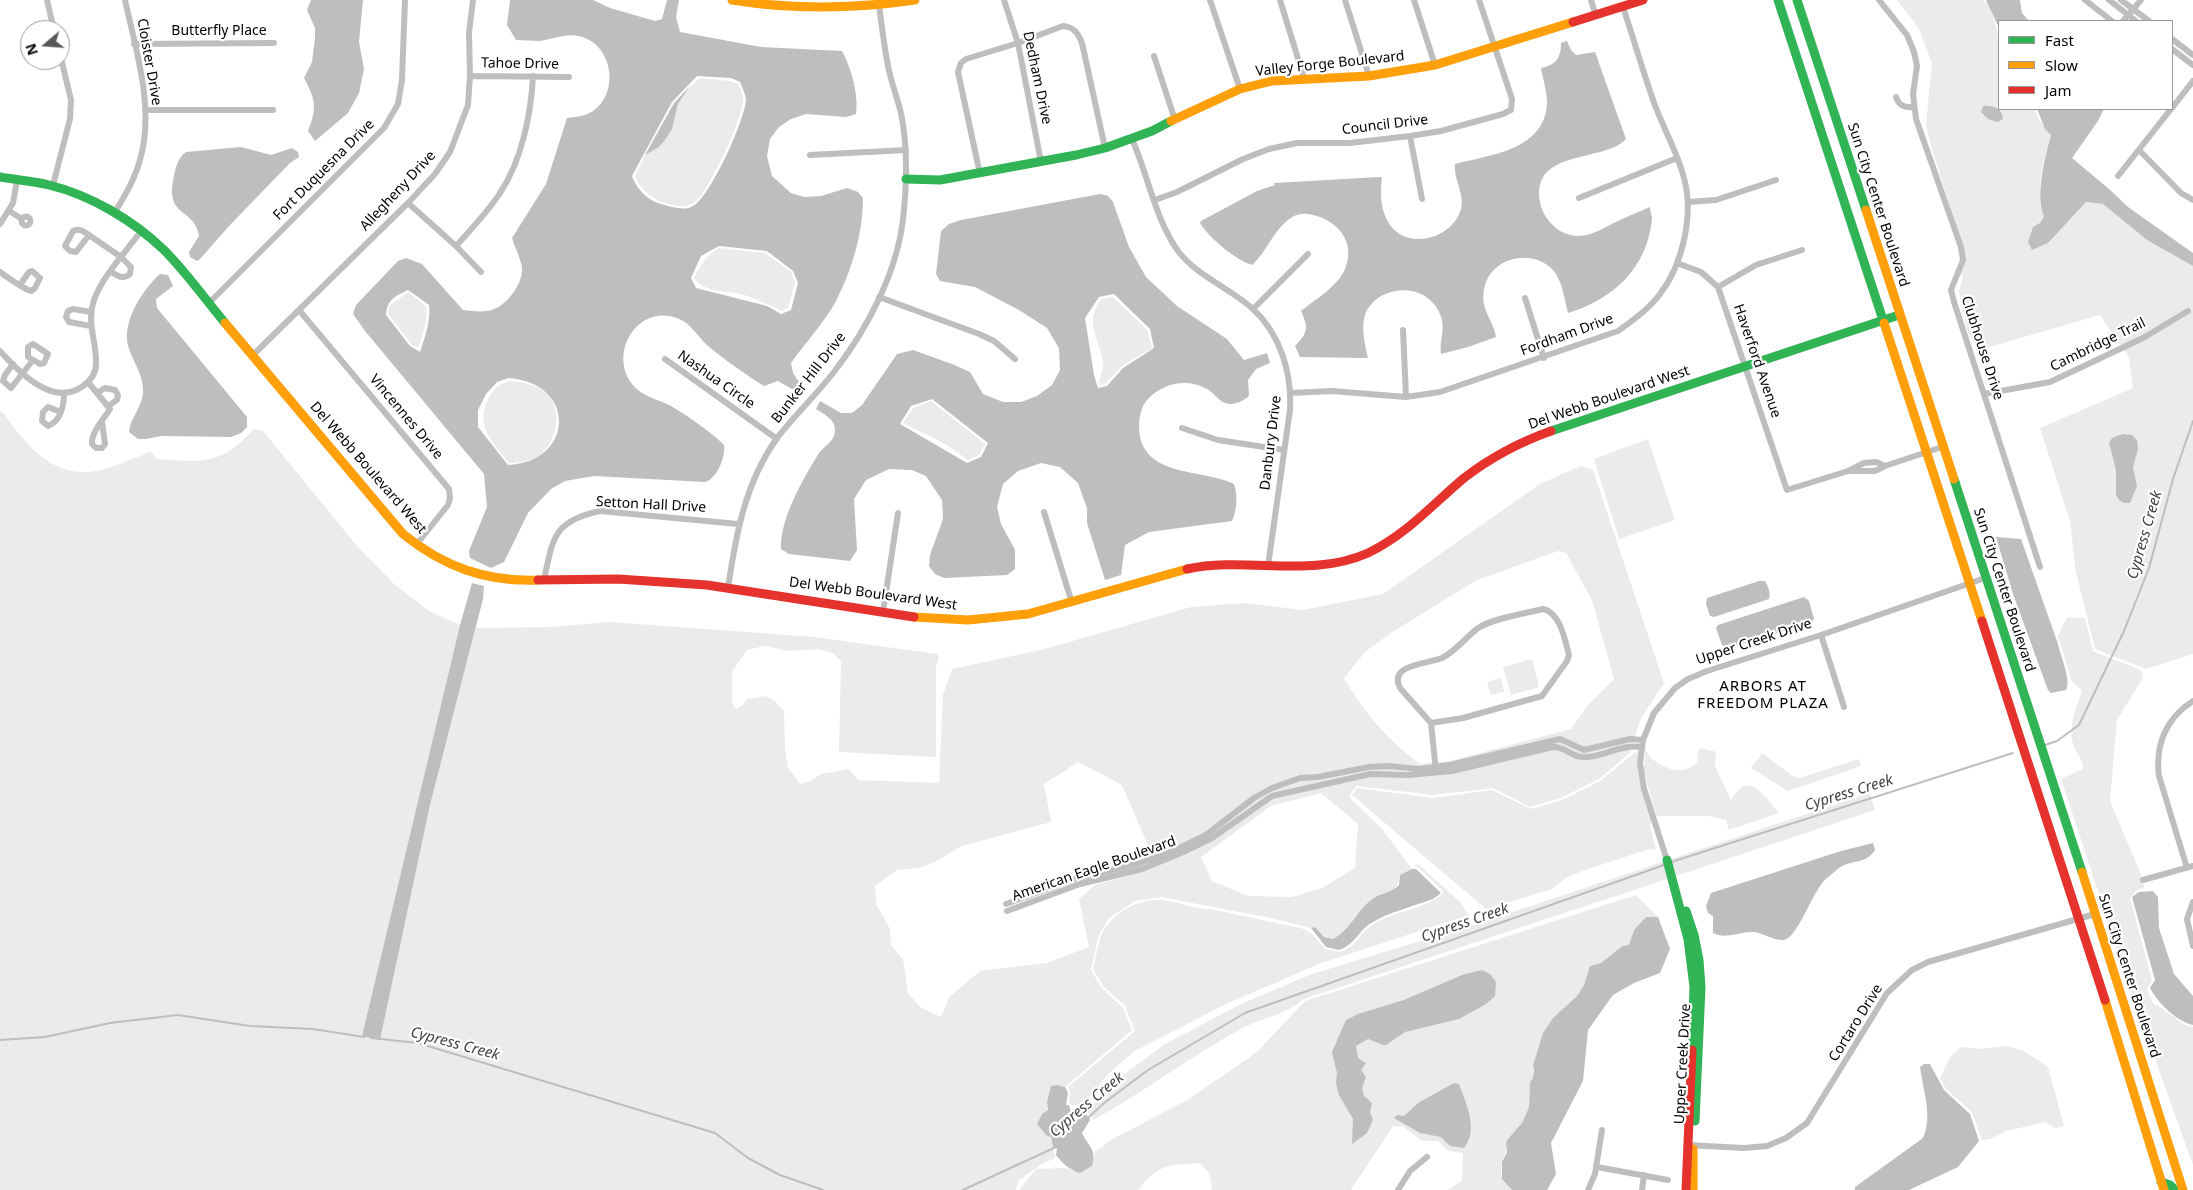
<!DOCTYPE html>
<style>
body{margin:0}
#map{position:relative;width:2193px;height:1190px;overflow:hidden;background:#fff;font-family:"Noto Sans",sans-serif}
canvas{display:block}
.legend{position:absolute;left:1998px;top:20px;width:175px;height:90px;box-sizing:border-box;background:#fff;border:1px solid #999;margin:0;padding:6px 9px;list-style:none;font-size:15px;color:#000}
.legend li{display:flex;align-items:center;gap:10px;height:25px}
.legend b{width:25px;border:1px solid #999}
.north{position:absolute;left:20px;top:20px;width:50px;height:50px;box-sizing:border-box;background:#fff;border:1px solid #999;border-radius:50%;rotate:252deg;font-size:14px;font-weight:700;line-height:20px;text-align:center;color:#000}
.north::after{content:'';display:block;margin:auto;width:18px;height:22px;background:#595959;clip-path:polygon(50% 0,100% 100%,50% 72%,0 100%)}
</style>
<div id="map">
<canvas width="2193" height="1190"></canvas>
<ul class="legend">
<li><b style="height:6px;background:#30b455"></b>Fast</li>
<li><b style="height:6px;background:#ff9f0a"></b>Slow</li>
<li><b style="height:6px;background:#e5322d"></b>Jam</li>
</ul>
<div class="north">N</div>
</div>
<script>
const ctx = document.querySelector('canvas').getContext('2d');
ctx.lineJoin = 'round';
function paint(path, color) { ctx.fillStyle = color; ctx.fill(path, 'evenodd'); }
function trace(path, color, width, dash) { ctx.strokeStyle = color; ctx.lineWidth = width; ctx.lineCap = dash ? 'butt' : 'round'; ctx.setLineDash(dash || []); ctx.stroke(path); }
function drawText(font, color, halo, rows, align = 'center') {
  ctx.font = font + ' "Noto Sans",sans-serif'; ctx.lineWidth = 4.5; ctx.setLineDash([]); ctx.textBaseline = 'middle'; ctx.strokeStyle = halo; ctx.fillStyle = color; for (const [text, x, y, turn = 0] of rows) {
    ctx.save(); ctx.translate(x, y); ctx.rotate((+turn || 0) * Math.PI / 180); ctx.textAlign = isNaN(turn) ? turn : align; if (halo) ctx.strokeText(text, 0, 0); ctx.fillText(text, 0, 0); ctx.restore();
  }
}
paint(new Path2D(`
 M1897,0H1982L1990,6L1999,37V109H2034L2040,121L2051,135C2044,156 2034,194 2044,216L2040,223H2067L2086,202L2103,204L2147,240L2193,266V654L2146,669L2095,649L2076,572L2070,521L2040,428L2133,388L2129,358L2100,315L1979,350L1968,333L1959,292L1963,276L1959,275L1965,253L1932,149L1926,124L1932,63L1918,27Z
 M700,78L730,81L738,84C740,88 743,94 743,99C745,114 708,193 695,202C684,210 672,205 662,202C650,198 639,187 635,176L645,155L659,147L672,129L678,104L688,89Z
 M719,248L765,253L791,272L795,283L788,308L782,311C770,305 751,296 737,293C723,291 704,292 694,278C701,265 706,255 719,248Z
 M408,292L426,306C428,320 423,335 418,348L412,345L388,314L389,306Z
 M1113,297L1147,330L1152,348L1122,366L1105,384L1100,385C1098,378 1103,373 1103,366C1102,341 1082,326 1101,299Z
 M510,381C524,382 542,386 551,399C561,415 556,441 542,453C533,461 520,462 509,463C492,441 474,426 489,397C494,388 499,384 510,381Z
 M931,401L985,444L979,455L968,460L947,445L903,423L913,408Z
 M0,411L4,414C35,458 66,488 122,463C133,458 139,458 150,451L157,459C205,462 219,466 254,429L263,431L357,546L394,584L429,611L460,625L362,1036L380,1040L430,805L476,628L549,627L610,622L814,637L937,654L939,658L936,666V757L839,752L841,661L833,653L818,649L789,651L764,646L747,650L732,672V703L736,709L742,706L747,699L766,696L775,701L784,711L785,749L788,768L800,784L812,780L821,774L849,769L858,780L939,783L943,695L952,669L1041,650L1191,607L1245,603L1303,610L1383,594L1540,484L1581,466L1593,470L1664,683L1641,718L1630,753L1599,779L1561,798L1530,807L1493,788L1433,795L1356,786L1349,797L1382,829L1412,869L1400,875C1397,896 1385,889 1372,899C1356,911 1352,928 1333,939L1324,937L1315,927L1311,928L1275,919L1161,897L1135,901L1109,918L1098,937L1091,970L1101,987L1123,1008L1132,1030L1065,1087L1057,1085L1040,1127L1044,1133L1051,1137L1055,1157L1053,1159L1042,1164L1018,1181L1016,1190H0ZM1558,551L1566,553L1592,600L1614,679L1589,704L1571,729L1450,761L1420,764C1389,741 1363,712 1344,678L1366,651L1394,631L1477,580ZM1078,762L1122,785L1146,841L1153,868L1095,885L1079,899L1089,947L1047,963L980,971L949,997L941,1017L921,1008L908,993L903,959L891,945L890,929L876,904L875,886L897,870L919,868L933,863L962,846L1051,822L1044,784ZM1321,793L1358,824L1355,868L1322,888L1292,897L1248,896L1212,881L1201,857L1271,806Z
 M1648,439L1675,520L1619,539L1594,459Z
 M2067,617L2085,618L2093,651L2141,670L2143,678L2117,720L2110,801L2142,877L2144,888L2137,890L2130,898L2152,980L2147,990L2154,1005H2157L2185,1025L2193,1027V1165L2136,1006L2061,779L2083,769C2083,758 2076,754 2073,744C2068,725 2077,708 2082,690L2072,682L2058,636Z
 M1532,659L1539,687L1511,695L1503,667Z
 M1501,678L1504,692L1491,695L1487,682Z
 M1645,747C1647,759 1666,770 1678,770C1684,771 1692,767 1697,763L1698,752L1701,748L1716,752L1715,766L1731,800C1749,769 1764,796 1779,813L1729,830L1726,820L1709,816H1656L1644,772Z
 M1638,750V773L1652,822L1650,825L1656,849L1646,850L1582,871L1566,878L1552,889L1486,909L1352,795L1357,788L1433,798L1492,790L1531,809L1562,800L1600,781Z
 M1762,753L1794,777L1799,778L1859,759L1861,766L1788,791L1751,768Z
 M1870,793L1875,810L1676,876L1671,859Z
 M1665,861L1670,878L1304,999C1286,1015 1260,1018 1239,1030C1189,1057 1143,1093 1093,1120L1091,1115L1086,1113L1111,1084L1165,1044L1239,1005L1312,974L1480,923Z
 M1418,864L1461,903L1469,915L1321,963L1222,1006L1135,1051L1109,1073L1084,1104L1072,1105L1069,1103L1070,1093L1068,1087L1135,1031L1125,1006L1103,986L1093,969C1096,959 1097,949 1100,939C1108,915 1137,898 1162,900C1178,901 1195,910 1211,909L1304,929L1312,934L1325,949L1340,952C1359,945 1358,935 1372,925C1394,911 1422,910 1443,894V891L1418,867L1414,866Z
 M1636,895L1658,917H1646L1634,930L1629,945L1621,946L1601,963L1590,966L1584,985L1577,996L1553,1018L1538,1048L1533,1065V1078L1530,1082L1529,1107L1522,1123L1506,1143C1508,1155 1498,1164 1502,1176C1503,1181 1509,1186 1512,1190H1448L1462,1181L1463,1153L1448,1151L1438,1141H1422L1402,1126H1393L1351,1190H1212L1209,1173L1200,1163C1170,1165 1157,1164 1138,1190H1019L1036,1169L1068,1168L1074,1171L1092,1166L1094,1153L1111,1140L1189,1099L1257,1052L1305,1001Z
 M2005,1046L2022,1050L2048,1067L2064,1126L2055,1128L2044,1122L2007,1131L1990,1139L1982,1140L1972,1112L1946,1089L1940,1078L1950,1057L1961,1047L1981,1049Z`), '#ebebeb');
paint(new Path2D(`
 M311,0H363L359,42L364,69L359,93L348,113L315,141L308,131C317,109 316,100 304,78L312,62L315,38V28L307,10Z
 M510,0H593L610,8L655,21L662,19L667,0H679L676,17L680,32L761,47L842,51C851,67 859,96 856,114L846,117L806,114L791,119L779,127L770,139L767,156L772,176L791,193L804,197L821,196L847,188L858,192L863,198C863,233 852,270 836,301C824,323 805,343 791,363L793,373L803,388L799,393L778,381L764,386C745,374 725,360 708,346C697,336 691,323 677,318C638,304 608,352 632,384C642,397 658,399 671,406C685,414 714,434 724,445C726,456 717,479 705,482L594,476L565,481L551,489L528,513L504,562L491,568L470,558L469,551L487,507L484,474L365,331L353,314L356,305L398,261L406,258L422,264L463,310C473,311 485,313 494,309C508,304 523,283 522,268C521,259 515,248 512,238L546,184L567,118C576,117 586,116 593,111C619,93 613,49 585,38C570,31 554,39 539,41C532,41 524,40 516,40L507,25ZM697,76L731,78L740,82C742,87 746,95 746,100C744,122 713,189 697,203C687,213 673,207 661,204C648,201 636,188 632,176L672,102ZM719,246L767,251L793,271L798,283L791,310L781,314L767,306L696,288L691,278L701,256ZM408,290L429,305C431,320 425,337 420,352L410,346L386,315C387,299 396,296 408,290ZM509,378C578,384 574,462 508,465L478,427V410L486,394L497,382Z
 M1986,0H2020L2022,13L2029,21H1999V28Z
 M1567,41L1571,50L1576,55L1595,52L1626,139C1604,163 1531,148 1540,202C1542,214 1551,226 1562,232C1586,243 1601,228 1622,219C1631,215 1641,211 1650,207C1650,212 1652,214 1652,219C1647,268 1614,299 1568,313C1564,298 1563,282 1553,270C1531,247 1489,258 1484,290C1480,310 1494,321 1496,337L1468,347L1441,354C1439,339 1447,328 1439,312C1425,282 1380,284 1366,312C1360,326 1365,344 1368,358L1300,357L1295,346C1309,332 1308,327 1301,311C1316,299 1338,286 1345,269C1355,245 1342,226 1320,217C1311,214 1303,212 1294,216C1274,227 1268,251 1252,265C1236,260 1209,238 1200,223L1201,221L1257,191L1275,185L1274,183L1379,177H1382C1380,193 1380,211 1390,225C1409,251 1453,238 1461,209C1465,193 1453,179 1455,164C1490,155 1545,150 1547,103C1547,91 1543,79 1541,68C1556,65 1561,58 1561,43Z
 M690,86L678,104L672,129L665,140L659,147L645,155L674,103Z
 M1983,106C1993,105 2002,108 2003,119L1998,122L1988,119L1981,112Z
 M2037,109H2104L2098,121L2072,158L2109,189L2128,207L2193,253V266L2147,240L2103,204L2086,202L2048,243L2032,250L2028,242L2033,227L2040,223L2044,216C2035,196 2045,156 2051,135L2045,129Z
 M241,147L271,155L292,148L298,152L299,157L290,163L230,225L200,259L197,261L190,257L189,252L199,236C195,207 164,219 174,176C176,166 178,158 186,152Z
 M1100,194L1108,196L1113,202L1129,247L1146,277L1177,306L1227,339L1244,360L1267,353L1270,363L1256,369L1248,380L1249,396C1243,401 1234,406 1225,403C1219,401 1213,392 1207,389C1186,378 1164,383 1148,399C1141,406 1139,418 1139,427C1140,478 1201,468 1234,484C1238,497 1237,509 1232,521L1149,532L1125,545L1121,575L1105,580L1087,523V508L1078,483L1060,467L1041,463L1018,471L1003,484L997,507L1001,524L1015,550V569L1007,575L944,578L935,574L929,566L930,555L943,519L942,500L926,476L912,470L889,469L866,480L854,499L857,550L850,561L789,554L781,549C780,518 803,479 819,453C825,445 834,442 835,431C836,420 824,414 816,409L820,401L841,413H852L862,405L897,354L913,350L952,364L970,372L983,394L1003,402H1021L1037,396L1052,385L1060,370L1059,348L1047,328L1019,310L975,287L940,281L936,274L941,231L949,224L961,220ZM1114,294L1150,329L1154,348L1123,368L1107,386L1098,388L1094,375L1085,318L1099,297ZM932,399L988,443L981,457L967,463L900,424L911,406Z
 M160,274L168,275L173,286L156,299L157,308L247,417V427L241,433L231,437L161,436L146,439H138L129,432C129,421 142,407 143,393C144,377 134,363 129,349C120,324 142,290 160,274Z
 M2123,434L2132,435L2137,440L2138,449L2133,467L2137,486L2130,503H2124L2119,500L2116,495V470L2109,443L2112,438Z
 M1996,537L2021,539L2058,644C2060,655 2072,681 2066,690L2051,693L2048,690L2013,594Z
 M1759,581H1765C1768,586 1771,593 1769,599L1714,617L1710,616L1706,604L1707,598Z
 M472,583L484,586L483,599L430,805L380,1040L362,1036L460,625Z
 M1804,597L1809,601L1814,619L1810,623L1732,647L1726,649L1722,645L1716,628L1718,625Z
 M1873,843L1875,850C1867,863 1855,860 1842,866C1837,869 1832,874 1827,878C1814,887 1798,938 1784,940C1774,941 1764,933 1754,932C1739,931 1727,940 1713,933V916L1708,913L1706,906L1711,893L1841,851Z
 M1412,869H1416L1441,893L1433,899C1414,906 1387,913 1371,923C1357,932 1357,943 1339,950L1326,947L1311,928L1315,927L1324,937L1333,939C1351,929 1356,912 1371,900C1379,893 1391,893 1399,885L1400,875Z
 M2153,891L2158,897L2159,928L2174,974L2193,996V1025C2176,1021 2158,1003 2150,988L2155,980L2132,897L2139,892Z
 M1646,917H1658L1670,949L1660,973L1634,983L1613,995L1588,1030L1583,1081L1551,1143L1556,1174L1547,1190H1512L1502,1179V1162L1507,1152L1506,1143L1508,1139L1522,1123L1529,1107L1530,1082L1533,1078L1534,1070L1533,1065L1543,1033L1553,1018L1577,996L1584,985L1590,966L1601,963L1622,946L1629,945L1634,930Z
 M1482,970L1490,974L1496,982L1495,996L1486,1004L1459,1019L1405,1032L1386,1045H1383L1368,1039L1356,1046L1358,1058L1366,1063L1361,1070L1366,1077L1362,1088L1364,1096L1372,1103L1370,1112L1373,1120L1367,1133L1352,1144L1353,1119L1339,1095L1336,1083L1337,1073L1332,1052L1346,1020L1358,1014L1404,1000L1462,975Z
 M1924,1064H1930L1944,1090L1970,1114L1979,1141L1958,1167L1909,1190H1855V1187L1923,1138C1933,1117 1923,1090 1920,1067Z
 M1454,1083L1459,1084C1466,1103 1479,1130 1464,1148L1450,1146L1441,1137L1420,1133L1394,1118L1397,1115L1404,1116L1418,1103Z
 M1057,1085L1065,1087L1068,1093L1066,1105H1069L1074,1123L1085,1114L1089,1117L1090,1120L1082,1133C1088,1146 1097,1149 1092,1166L1080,1173C1070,1170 1062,1163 1056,1155L1057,1148L1053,1147L1051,1137L1046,1135L1037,1124L1042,1114L1048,1110L1047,1102L1051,1086Z`), '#bebebe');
trace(new Path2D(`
 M2045,745L2057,741L2079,725L2124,631L2149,568L2173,479L2193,421
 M1671,862L2013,753
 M371,1038L418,1043L715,1133L748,1158L780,1175L823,1190
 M0,1040L45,1037L110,1023L178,1015L250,1026L313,1029L364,1037
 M1089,1117L1104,1103L1148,1070L1245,1013L1664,865
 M963,1190L1056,1147`), '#bebebe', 2);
trace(new Path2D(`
 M47,0L54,30
 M1004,0L1018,43L1041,162
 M1210,0L1240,89
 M1280,0L1304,78
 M1345,0L1369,76
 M1414,0L1435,65
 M1591,0L1596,16
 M1879,0L1907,35L1914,52L1917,66L1913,94L1916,119L1961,247L1963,260L1951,290L1954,302L2040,567
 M2085,0L2112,21
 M2109,0L2136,21
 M2121,0L2149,21
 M2123,21L2141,0
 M2172,39L2193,55
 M134,44L274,43
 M2172,49L2193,65
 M1154,56L1175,120
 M470,76L569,77
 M1896,97C1899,106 1905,108 1914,107
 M2172,108L2193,81
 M146,110H273
 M1410,136L1422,199
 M1132,139C1148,175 1155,219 1178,251C1198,277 1230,288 1253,309C1281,335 1292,374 1290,410L1268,566
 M2139,150L2181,193L2193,200
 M810,155L906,150
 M980,174L958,72L961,63L966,59L1018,43L1063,26C1074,27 1078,33 1082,43L1105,148
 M2118,176L2171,109
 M53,185L70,119L71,100L60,54
 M1579,198L1677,158
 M1155,200L1177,192L1243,159L1269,149L1297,143H1350L1410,136L1441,131L1503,114L1511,110L1512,99L1479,0
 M1688,202L1716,200L1776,180
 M408,203L456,246L481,272
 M9,211L22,219
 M115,212C126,194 136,177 141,156C154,106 136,50 125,0
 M21.5 221a4.5 4.5 0 1 1 9 0a4.5 4.5 0 1 1-9 0Z
 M0,224L13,203L17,180
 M89,235L76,252L70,251L65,246L73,231C80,228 83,231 89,235L121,257L131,267L130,274C123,280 118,276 111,272
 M456,246C471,229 488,212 500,193C522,160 531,114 533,76
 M1677,263L1701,272L1718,287L1787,490L1848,471L1864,463L1876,462L1885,466L1875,471H1848
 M0,272C10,279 20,287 31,291L35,288L40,278L32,271L29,272L20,285
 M1718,287L1756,265L1802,250
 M879,297L979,334L994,341L1015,359
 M1525,298L1544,358
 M209,303L384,128L398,104L402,80L405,0
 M1253,309L1308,254
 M299,310L449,489L450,498L448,505L416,545
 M91,326L69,322L66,317L68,311L73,309L91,312
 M1403,330L1406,397
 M33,344L48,354L44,363L40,364L28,357V347Z
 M0,351C19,372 53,408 83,386C90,381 96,373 96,364C97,342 86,323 94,300C103,275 126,252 141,231
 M253,355L408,203L435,174L450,152L468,105L470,76L469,33L473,0
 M665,359L777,439
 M13,364L5,375L3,381L11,388L33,360
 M88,382L110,409C104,419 91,432 92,444L96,448H102L105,444L102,422
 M97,393L105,388L115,390L118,395L117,400L108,406
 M1290,393L1332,391L1406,397L1440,392L1618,331C1633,320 1649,309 1660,294C1683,264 1694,214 1684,178C1678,154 1665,131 1656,108C1644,75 1634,40 1623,7
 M1984,394L2050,382L2143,338L2188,311
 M61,412L48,407L43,412L42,421L48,426C61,421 64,405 64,393
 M1182,428L1218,440L1284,450
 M1885,466L1942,447
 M1044,512L1072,603
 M544,580C553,538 553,521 600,511L738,524
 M728,588C736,534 745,483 777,438C795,415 816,395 834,372C867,329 897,273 903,219C907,184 908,148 901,113C897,97 891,82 888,66C884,46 882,26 879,6
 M883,612L898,513
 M1821,635L1844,707
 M1431,723L1463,718L1542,696L1567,661L1569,655C1565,640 1560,612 1543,609C1527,613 1489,619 1477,629C1465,638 1456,651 1442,658C1428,664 1388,664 1400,688L1431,723L1436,771
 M1667,860L1644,789L1640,763L1643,740L1654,713L1675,688L1688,679L1707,671L1821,635L1985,578
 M2187,868L2159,776C2155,745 2166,718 2193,701
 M2143,880L2193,866
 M2193,902L2187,919L2193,946
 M1006,904L1078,878L1140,863L1173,851L1206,835L1254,798L1272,788L1300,778L1318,777L1369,767L1389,766L1419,769L1450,765L1560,739L1584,750L1630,739L1643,740
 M1007,911L1080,884L1142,869L1181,853L1212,838L1272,796L1370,774L1408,775L1452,771L1553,747C1567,747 1570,756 1582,757C1599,759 1619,744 1641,747
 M1688,1145L1744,1148L1767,1146L1786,1138L1807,1123L1887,993L1912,970L1928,962L2095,914
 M1597,1167L1668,1180
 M1398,1190L1410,1171L1427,1157
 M1588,1190L1595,1174L1602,1130
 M1642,1190L1644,1175`), '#bebebe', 6);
trace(new Path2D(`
 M1778,0L1884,323
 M1797,0L1866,210
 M0,177C16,180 33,181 49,185C90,195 133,220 164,250C186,272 205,299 225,323
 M906,179L940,180L1076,155L1105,148L1152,131L1171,121
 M1551,431L1899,315
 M1954,479L2082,872
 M1667,860L1688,939L1694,987L1692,1050
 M1686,911L1694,935L1699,960L1701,987L1695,1121
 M2161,1182L2170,1185L2175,1190`), '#30b455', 9);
trace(new Path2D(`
 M732,0C794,10 853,9 915,0
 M1171,121L1240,89L1272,81L1369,76L1435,65L1573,22
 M1866,210L1954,479
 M225,323L403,534C444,567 486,582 538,580
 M1884,323L1982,621
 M914,617L968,620L1028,614L1187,569
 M2082,872L2183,1190
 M2105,1000L2164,1190
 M1693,1149V1190`), '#ff9f0a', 9);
trace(new Path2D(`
 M1573,22L1643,0
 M1187,569C1247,556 1310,579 1368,553C1406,535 1433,504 1464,478C1490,458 1520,442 1551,431
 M538,580L618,579L707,585L914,617
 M1982,621L2105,1000
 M1686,1190L1692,1050`), '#e5322d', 9);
drawText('14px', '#000', '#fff', [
 ["Butterfly Place",219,31],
 ["Cloister Drive",149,62,80],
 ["Tahoe Drive",520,64,1],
 ["Valley Forge Boulevard",1330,64,-6],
 ["Dedham Drive",1037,78,78],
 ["Council Drive",1385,125,-7],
 ["Fort Duquesna Drive",324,170,-45],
 ["Allegheny Drive",398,191,-47],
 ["Sun City Center Boulevard",1878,205,72],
 ["Fordham Drive",1567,335,-20],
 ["Cambridge Trail",2098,345,-26],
 ["Clubhouse Drive",1982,348,72],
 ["Haverford Avenue",1757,361,71],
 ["Bunker Hill Drive",809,378,-52],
 ["Nashua Circle",716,380,35],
 ["Del Webb Boulevard West",1609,398,-19],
 ["Vincennes Drive",406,417,50],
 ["Danbury Drive",1271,443,-83],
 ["Del Webb Boulevard West",368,468,49],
 ["Setton Hall Drive",651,505,3],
 ["Sun City Center Boulevard",2004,590,72],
 ["Del Webb Boulevard West",873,594,8],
 ["Upper Creek Drive",1754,642,-18],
 ["American Eagle Boulevard",1094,869,-19],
 ["Sun City Center Boulevard",2129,976,72],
 ["Cortaro Drive",1856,1023,-58],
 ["Upper Creek Drive",1683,1064,-87]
]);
drawText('italic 15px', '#434343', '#fff', [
 ["Cypress Creek",2145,535,-74],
 ["Cypress Creek",1849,793,-17],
 ["Cypress Creek",1465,923,-19],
 ["Cypress Creek",455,1044,15],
 ["Cypress Creek",1087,1105,-40]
]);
ctx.letterSpacing = '1px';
drawText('15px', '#000', '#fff', [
 ["ARBORS AT",1763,687],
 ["FREEDOM PLAZA",1763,704]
]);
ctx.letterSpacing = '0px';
</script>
